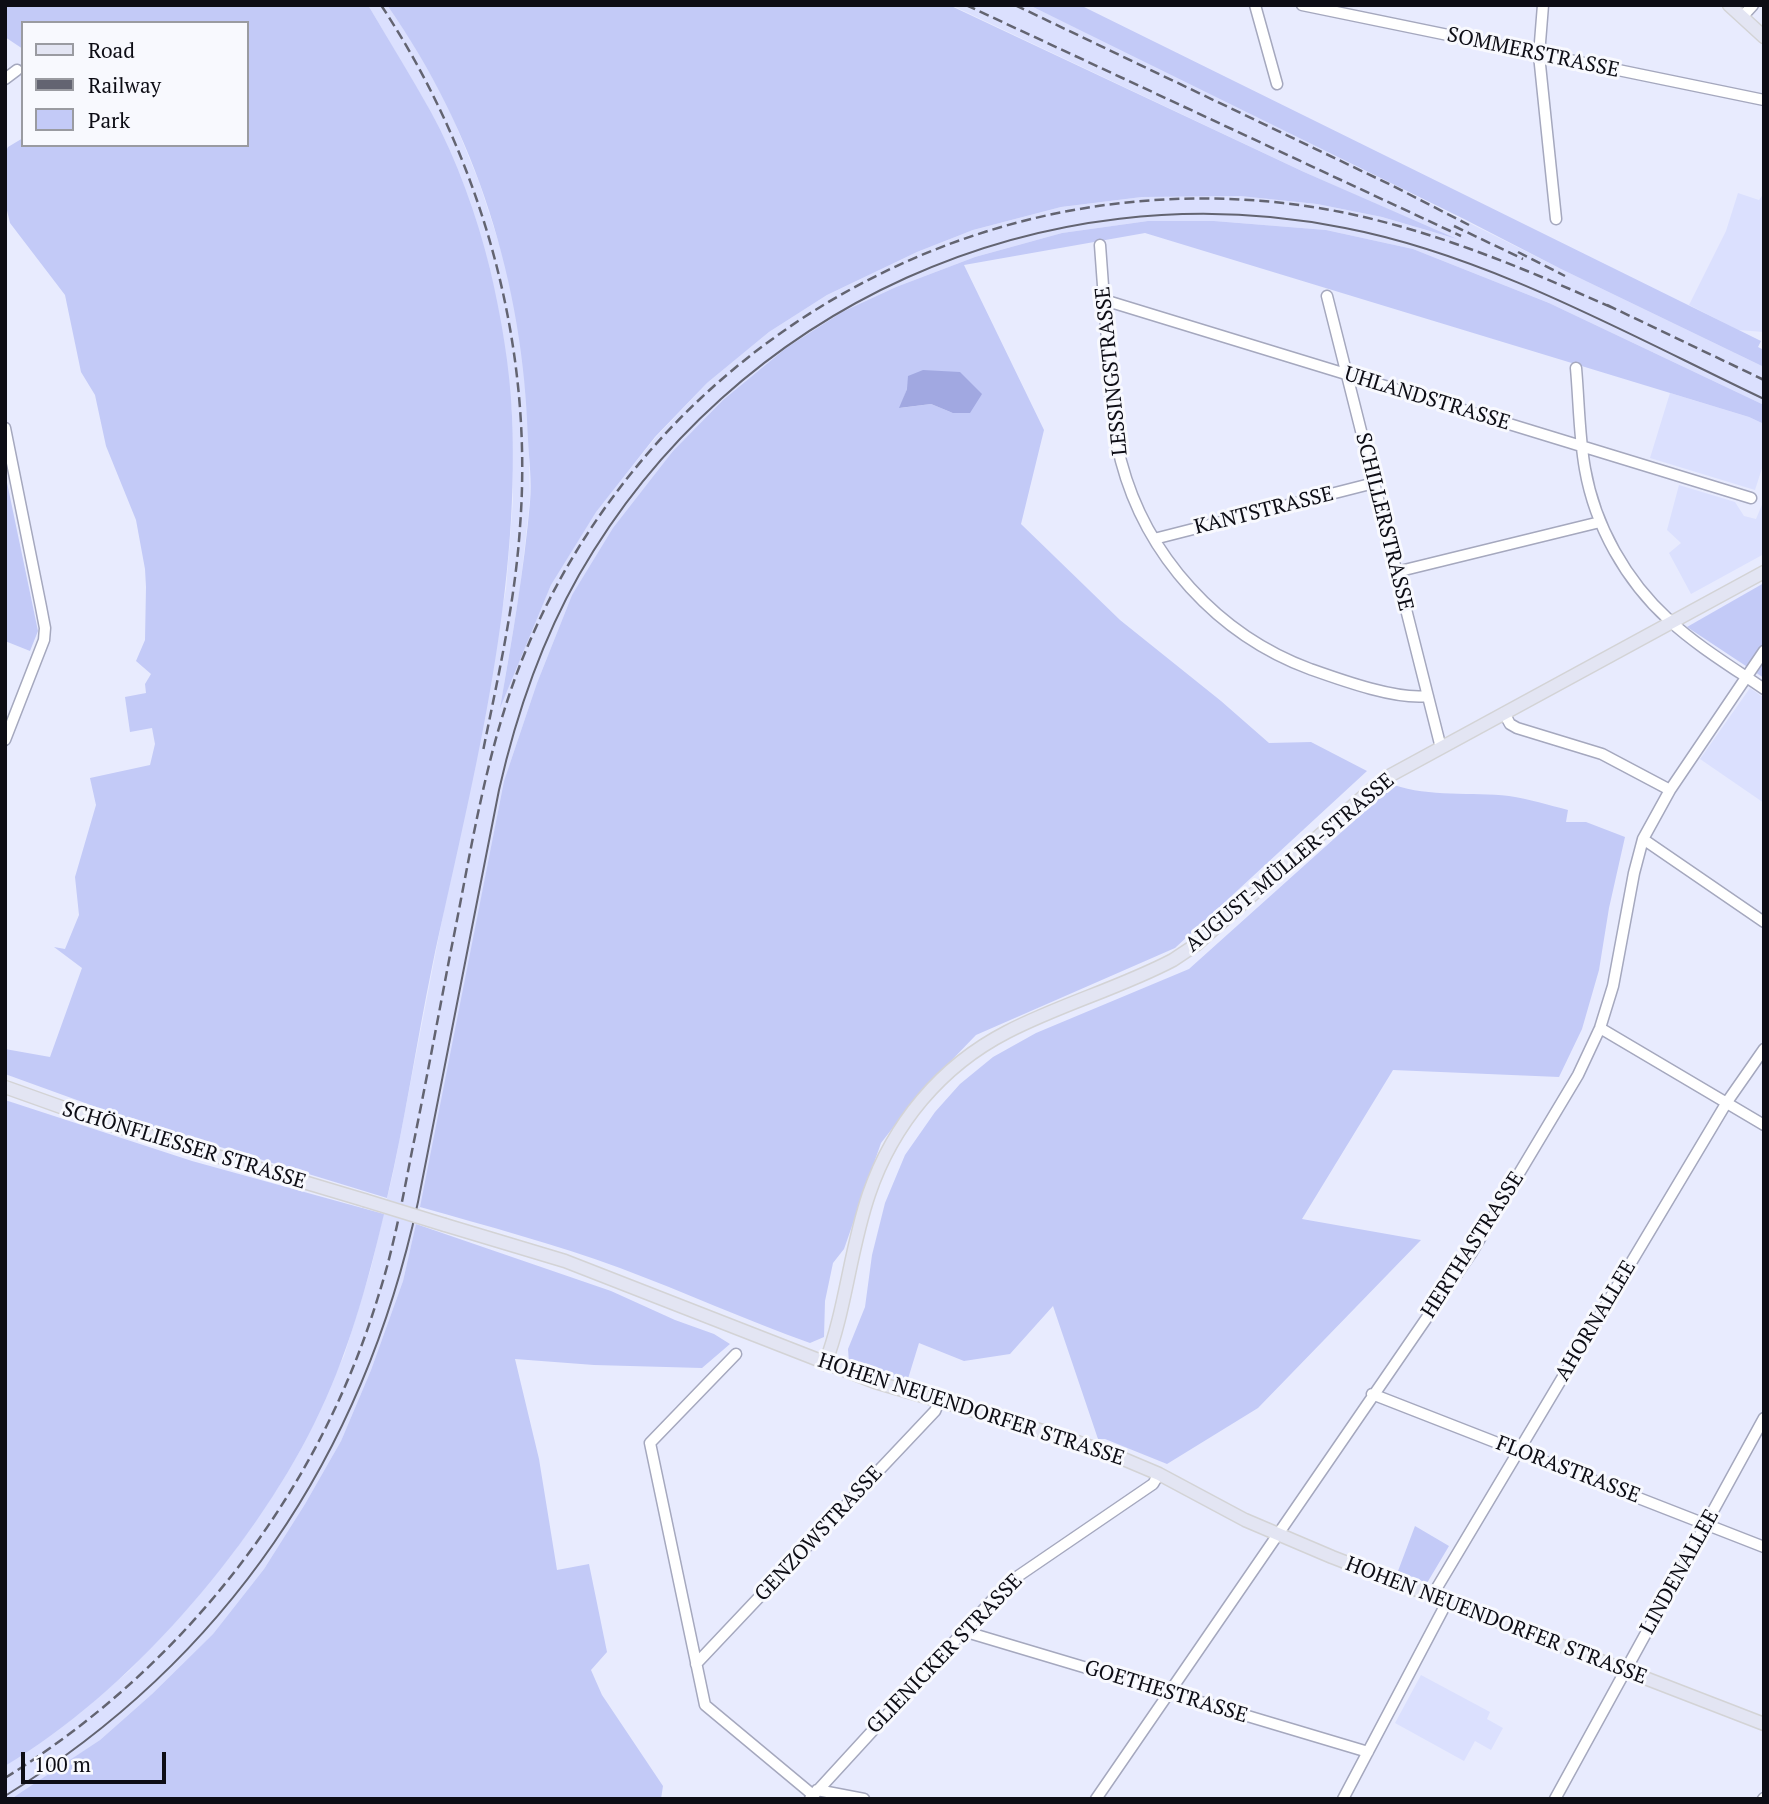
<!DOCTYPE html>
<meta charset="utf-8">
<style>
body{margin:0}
#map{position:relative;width:1769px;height:1804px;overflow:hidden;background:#e8ebfe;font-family:"PT Serif",serif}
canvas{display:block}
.frame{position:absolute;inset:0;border:7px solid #0d0d15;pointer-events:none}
.legend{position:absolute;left:21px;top:21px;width:228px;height:126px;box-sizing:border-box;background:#f8f9fe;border:2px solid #9a9ba1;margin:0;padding:9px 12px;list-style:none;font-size:21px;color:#0d0d15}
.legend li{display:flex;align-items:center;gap:14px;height:35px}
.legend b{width:35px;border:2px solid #9a9ba1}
.scale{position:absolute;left:21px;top:1752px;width:145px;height:32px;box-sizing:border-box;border:4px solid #0d0d15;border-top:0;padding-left:9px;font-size:21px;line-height:24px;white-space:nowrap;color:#0d0d15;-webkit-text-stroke:5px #f8f9fe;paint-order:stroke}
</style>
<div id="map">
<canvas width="1769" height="1804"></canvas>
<div class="frame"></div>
<ul class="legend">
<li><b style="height:9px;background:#e3e5f3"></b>Road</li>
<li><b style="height:9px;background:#636471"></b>Railway</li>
<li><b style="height:19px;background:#c3caf7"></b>Park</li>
</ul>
<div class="scale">100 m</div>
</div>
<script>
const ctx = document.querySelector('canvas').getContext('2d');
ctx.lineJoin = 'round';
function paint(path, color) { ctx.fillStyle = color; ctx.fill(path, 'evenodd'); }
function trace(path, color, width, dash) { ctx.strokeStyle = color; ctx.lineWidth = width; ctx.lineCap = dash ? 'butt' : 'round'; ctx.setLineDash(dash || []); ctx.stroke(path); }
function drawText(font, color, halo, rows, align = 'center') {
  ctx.font = font + ' "PT Serif",serif'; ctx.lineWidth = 6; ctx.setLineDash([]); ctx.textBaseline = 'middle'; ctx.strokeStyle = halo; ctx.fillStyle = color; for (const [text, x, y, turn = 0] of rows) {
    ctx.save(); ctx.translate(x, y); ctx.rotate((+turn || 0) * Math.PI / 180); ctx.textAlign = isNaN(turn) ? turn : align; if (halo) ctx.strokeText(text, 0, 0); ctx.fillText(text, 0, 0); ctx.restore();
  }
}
paint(new Path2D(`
 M368,5H387L412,41L448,106L479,182L505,262L521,338L528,412L530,499L520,589L501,703L551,585L595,512L656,437L707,383L769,332L827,295L917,252L973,230L1061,207L1142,197L1240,196L1317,204L1382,217L1450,237L1304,172L951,5H1029L1170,73L1561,269L1764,367V405L1549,303L1413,249L1326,230L1214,221H1148L1062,233L975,257L896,287L842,312L786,348L723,400L673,451L572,595L537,683L504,781L426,1183L403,1281L371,1370L341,1441L305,1504L264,1569L213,1634L152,1694L100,1740L19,1795L5,1799V1766L69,1721L129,1671L188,1608L236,1549L279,1486L344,1356L371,1268L393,1173L506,589L513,501L512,414L504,341L489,266L464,188L432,114Z
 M1738,193L1759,200L1764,193V332L1738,330L1689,305L1726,231Z
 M1670,393L1749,417L1764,424V462L1755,490L1650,458Z
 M1679,485L1735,502L1744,516L1756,519L1764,500V554L1691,594L1669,553L1681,543L1667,530Z
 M1750,688L1764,698V803L1700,759Z
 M1421,1675L1490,1712L1487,1719L1503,1728L1491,1750L1475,1741L1464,1761L1395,1723Z`), '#dbe0fe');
paint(new Path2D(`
 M5,5H368C389,41 411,76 431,112C457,160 477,216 490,269C501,316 510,367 512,416C520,603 471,786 432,967C416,1044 405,1122 387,1198L132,1120L5,1074V1049L50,1057L82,968L54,947L65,949L79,915L75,877L96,805L90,778L150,765L155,744L152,728L130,732L125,697L146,693L145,684L151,674L136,661L145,640L146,587L145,569L136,520L106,446L95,395L81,372L65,295L10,223L5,202V153L8,147L23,138V145H247V23H23V49L5,37Z
 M387,5H949L1304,172L1457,239L1382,217L1317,204L1240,196L1142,197L1061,207L973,230L917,252L827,295L769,332L707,383L655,437L596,512L551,585L500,708C512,639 524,571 530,502C532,481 529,460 528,439C524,285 476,131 387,5Z
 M1029,5H1080L1761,341L1758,347L1764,350V367L1561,269L1466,220Z
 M1148,221H1214L1326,230L1413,249L1549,303L1764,405V424L1749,417L1145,233L964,265L1044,430L1021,524L1120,620L1221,701L1269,743L1311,742L1367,771L1175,948L976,1035L919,1094L881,1143L844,1249L833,1263L825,1301L824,1337L810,1343C746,1320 684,1292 620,1268C555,1244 487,1226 420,1207L504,781L537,683L572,595L613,528L673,451L723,400L786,348L842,312L896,287L975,257L1062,233ZM907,389L953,413L931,404L900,408Z
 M5,473L38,631L30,651L5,641Z
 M1764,583V678L1687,627Z
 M1394,785C1429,797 1472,792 1509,796C1529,799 1549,805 1568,810L1566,822H1586L1625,837L1609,908L1599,970L1582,1029L1559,1077L1393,1070L1302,1219L1421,1240L1258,1408L1167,1464L1105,1439H1098L1053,1306L1010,1354L964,1361L919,1343L907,1382L849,1363L848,1349L865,1307L872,1255L885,1203L905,1155L935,1112L960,1084L993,1057L1036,1033L1189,969Z
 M5,1100L192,1161L384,1214C367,1286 347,1358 314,1424C251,1551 128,1693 5,1766Z
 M416,1224L611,1291L675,1320L714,1334L730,1344L702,1368L594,1365L515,1359L539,1459L557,1570L589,1564L607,1652L591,1670L602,1695L663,1786L661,1799H11L100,1740L152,1694L213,1634L264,1569L305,1504L341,1441L371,1370L403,1281Z
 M1415,1526L1449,1546L1427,1583L1398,1571Z`), '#c3caf7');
paint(new Path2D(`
 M923,370L960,372L982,394L970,413H953L931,404L899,408L907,389L908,376Z`), '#a1a8e1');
const minor = new Path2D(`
 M1255,5L1277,84
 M1302,5L1764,100
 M1543,5L1539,55L1556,219
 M1742,17L1753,5
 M5,79L17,70
 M1100,245C1103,286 1106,326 1109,367C1111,399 1113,430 1121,461C1146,556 1218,635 1310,669C1341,680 1396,700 1428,696
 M1327,296L1441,748
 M1104,300L1751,498
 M1576,368C1579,401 1579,436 1585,469C1595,526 1626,581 1669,620C1697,646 1732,667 1764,689
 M5,428L41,607L45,628L44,640L5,740
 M1154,539L1374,483
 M1396,572L1600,522
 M1504,713L1510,724L1517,728L1602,754L1670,790
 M1643,839L1764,922
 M1600,1028L1764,1125
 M736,1354L650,1443L705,1705L813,1795
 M1372,1394L1764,1547
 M1432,1596L1727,1102L1764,1049
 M963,1631L1368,1752
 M696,1664L935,1411L939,1402
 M817,1790L864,1799
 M810,1799L1008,1583L1153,1484L1159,1474
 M1096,1799L1472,1252L1578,1075L1600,1028L1613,986L1634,873L1643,839L1670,790L1764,651
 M1343,1799L1447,1602
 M1555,1799L1764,1418
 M1763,1799L1764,1798`);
const major = new Path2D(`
 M1729,5L1764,37
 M5,1087L106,1123L364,1200
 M445,1225L565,1261L875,1382L1063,1437L1114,1455L1159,1474L1245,1520L1332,1557L1764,1724
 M825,1364C846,1309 850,1249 869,1194C893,1124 941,1066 1007,1032C1061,1004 1120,988 1173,960L1197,944L1373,788L1391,775L1764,572`);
trace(minor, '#a5a8be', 13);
trace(major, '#d3d3d5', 15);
trace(minor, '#fff', 10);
trace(major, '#e3e5f3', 12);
trace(new Path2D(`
 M5,1796C227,1659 363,1455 418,1202L499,790C516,715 541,642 579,575C733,306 1043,167 1345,228C1490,256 1631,336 1764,399`), '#636471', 2);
trace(new Path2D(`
 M381,5C482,158 534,344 520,527C515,603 498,677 483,751
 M966,5L1461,236
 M1015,5L1393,186L1469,225
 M1454,226L1523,259
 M1518,252L1565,276
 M1607,305L1764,380
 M5,1778C182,1668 317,1497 378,1297C394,1248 403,1196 413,1146C426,1082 438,1018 450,955C470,858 484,758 520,665C640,358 955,166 1283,203C1400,216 1508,261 1615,309`), '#636471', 2.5, [10, 5]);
const majorBridge = new Path2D(`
 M364,1200L445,1225`);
trace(majorBridge, '#d3d3d5', 15, []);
trace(majorBridge, '#e3e5f3', 12);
drawText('21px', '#0d0d15', '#f8f9fe', [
 ["SOMMERSTRASSE",1533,53,12],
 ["LESSINGSTRASSE",1112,371,-96],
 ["UHLANDSTRASSE",1427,399,17],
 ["KANTSTRASSE",1264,511,-14],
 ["SCHILLERSTRASSE",1384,522,76],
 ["AUGUST-MÜLLER-STRASSE",1290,863,-40],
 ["SCHÖNFLIESSER STRASSE",184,1146,17],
 ["HERTHASTRASSE",1473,1245,-57],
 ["AHORNALLEE",1596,1321,-59],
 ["HOHEN NEUENDORFER STRASSE",971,1410,18],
 ["FLORASTRASSE",1568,1470,21],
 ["GENZOWSTRASSE",819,1534,-47],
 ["LINDENALLEE",1680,1572,-61],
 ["HOHEN NEUENDORFER STRASSE",1496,1621,21],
 ["GLIENICKER STRASSE",945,1654,-46],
 ["GOETHESTRASSE",1166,1692,17]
]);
</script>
